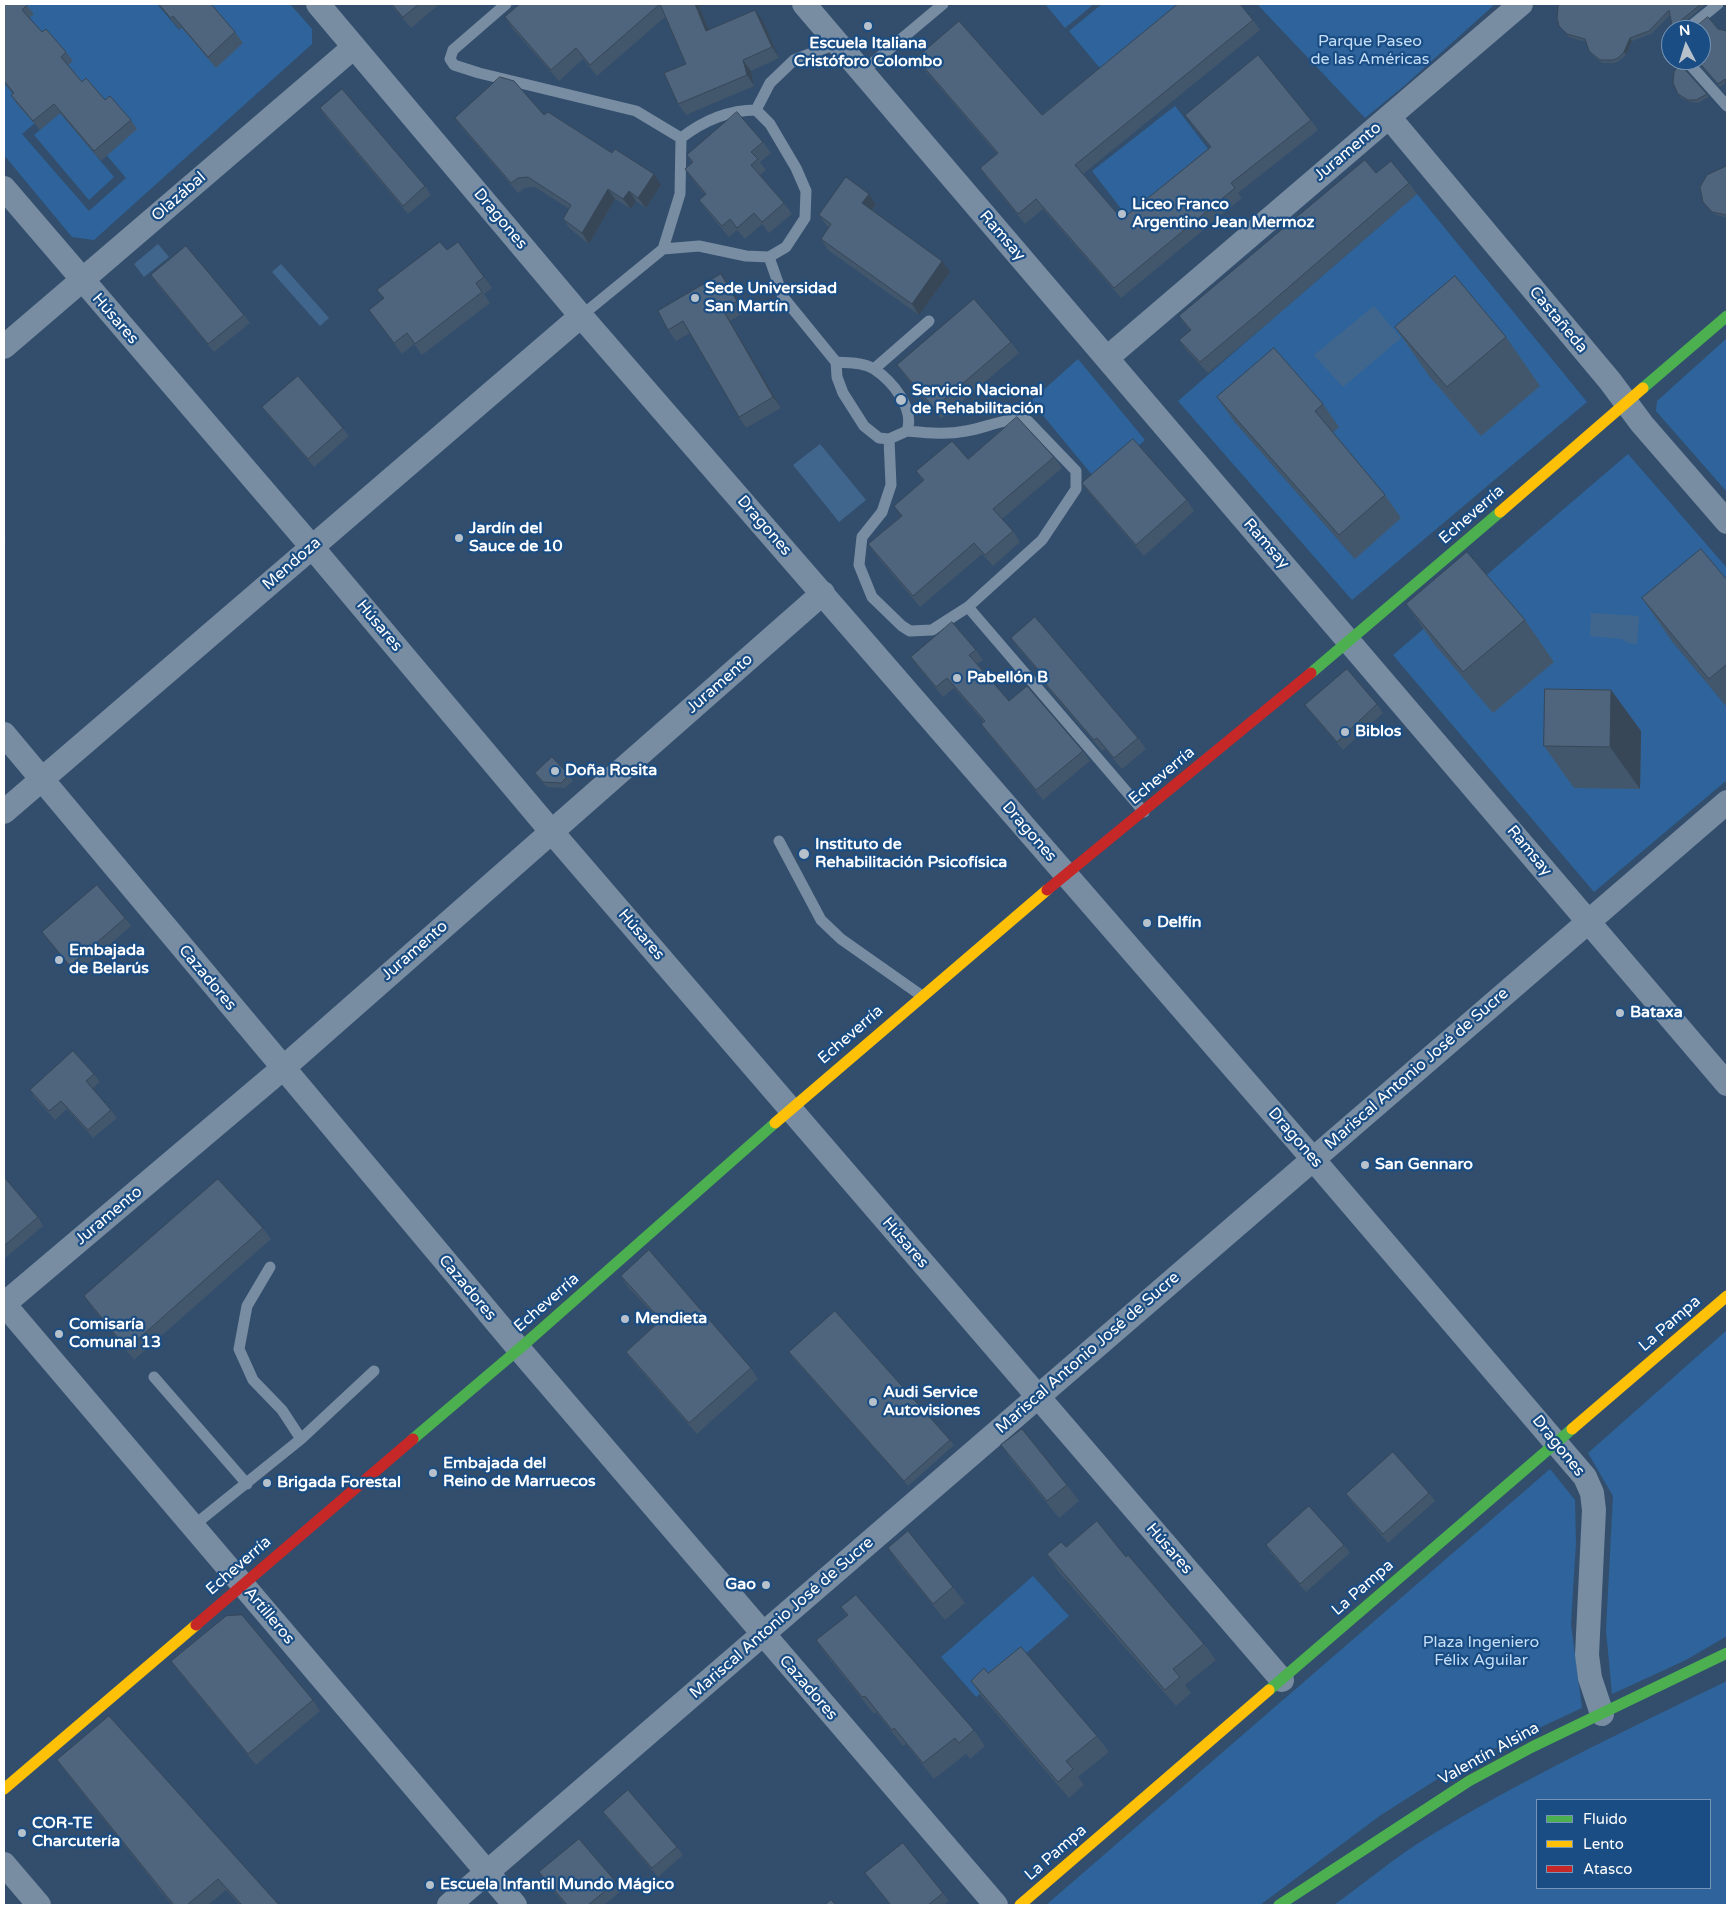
<!DOCTYPE html>
<meta charset="utf-8">
<style>
body{margin:0}
#map{position:relative;width:1731px;height:1909px;overflow:hidden;background:#324e6c;font-family:"Varela Round",sans-serif}
canvas{display:block}
.frame{position:absolute;inset:0;border:5px solid #fff;pointer-events:none}
.legend{position:absolute;left:1536px;top:1799px;width:175px;height:90px;box-sizing:border-box;background:#1a4d84;border:1px solid #7694b5;margin:0;padding:6px 9px;list-style:none;font-size:15px;color:#fff}
.legend li{display:flex;align-items:center;gap:10px;height:25px}
.legend b{width:25px;border:1px solid #7694b5}
.north{position:absolute;left:1661px;top:20px;width:50px;height:50px;box-sizing:border-box;background:#1a4d84;border:1px solid #7694b5;border-radius:50%;rotate:355deg;font-size:14px;font-weight:700;line-height:20px;text-align:center;color:#fff}
.north::after{content:'';display:block;margin:auto;width:18px;height:22px;background:#b7c1cc;clip-path:polygon(50% 0,100% 100%,50% 72%,0 100%)}
</style>
<div id="map">
<canvas width="1731" height="1909"></canvas>
<div class="frame"></div>
<ul class="legend">
<li><b style="height:6px;background:#4caf50"></b>Fluido</li>
<li><b style="height:6px;background:#ffc107"></b>Lento</li>
<li><b style="height:6px;background:#c62828"></b>Atasco</li>
</ul>
<div class="north">N</div>
</div>
<script>
const ctx = document.querySelector('canvas').getContext('2d');
ctx.lineJoin = 'round';
function paint(path, color) { ctx.fillStyle = color; ctx.fill(path, 'evenodd'); }
function trace(path, color, width, dash) { ctx.strokeStyle = color; ctx.lineWidth = width; ctx.lineCap = dash ? 'butt' : 'round'; ctx.setLineDash(dash || []); ctx.stroke(path); }
function drawText(font, color, halo, rows, align = 'center') {
  ctx.font = font + ' "Varela Round",sans-serif'; ctx.lineWidth = 4.5; ctx.setLineDash([]); ctx.textBaseline = 'middle'; ctx.strokeStyle = halo; ctx.fillStyle = color; for (const [text, x, y, turn = 0] of rows) {
    ctx.save(); ctx.translate(x, y); ctx.rotate((+turn || 0) * Math.PI / 180); ctx.textAlign = isNaN(turn) ? turn : align; if (halo) ctx.strokeText(text, 0, 0); ctx.fillText(text, 0, 0); ctx.restore();
  }
}
paint(new Path2D(`
 M25,4H157L179,30L210,4H290L312,29V44L94,240L72,237L4,155V83L20,102L48,112L22,134L89,211L126,178L81,125L112,110L89,91L67,66L72,61C52,44 31,30 25,4Z
 M1045,4H1094L1065,28Z
 M1102,4H1189L1104,73L1069,31Z
 M1257,4H1495L1404,86L1365,118Z
 M1175,106L1212,154L1129,219L1092,171Z
 M60,113L114,177L89,200L34,135Z
 M1417,194L1587,402L1352,600L1178,401ZM1233,420L1339,427L1331,434L1355,559Z
 M1727,338V492L1656,411L1657,401Z
 M1078,359L1145,440L1098,482L1031,401Z
 M1628,454L1727,568V593L1671,640L1727,707V780L1594,892L1393,655Z
 M1727,1330V1636L1686,1660L1612,1694L1606,1630L1613,1496L1588,1453Z
 M1550,1469L1575,1500L1576,1542L1571,1624L1582,1708L1461,1764L1381,1815L1260,1905H1046Z
 M1033,1576L1069,1616L976,1697L941,1657Z
 M1727,1681V1905H1334C1362,1885 1388,1863 1417,1844C1516,1782 1622,1732 1727,1681ZM1537,1800H1710V1888H1537Z`), '#2e649b');
paint(new Path2D(`
 M158,244L169,257L144,277L134,264Z
 M281,264L329,318L320,326L272,272Z
 M1374,306L1401,338L1343,387L1314,355Z
 M820,444L866,500L839,522L793,465Z
 M1591,613L1639,616L1637,644L1628,643L1622,639L1590,636Z`), '#41668d');
trace(new Path2D(`
 M506,4L453,50L450,59L454,65L479,73L636,111L681,138
 M1686,30L1718,4
 M1686,60L1727,106
 M862,72L943,4
 M756,110L770,83L794,60L838,43
 M663,249L699,246L746,256L769,257L786,247L805,218L806,191L796,168L770,124L756,110C728,110 703,121 681,138
 M769,257L783,297L836,362L837,377L843,393L864,426L879,438L889,439L907,431C915,408 892,381 874,369C863,362 848,363 836,362
 M581,316L663,249L680,194L681,138
 M874,369L929,321
 M889,439L891,485L882,512L862,537L859,565L872,597L902,626L910,631L932,630L968,607L1042,540L1076,489V471L1028,421C1008,416 986,428 966,431C946,435 928,433 907,431
 M968,607L1144,812
 M779,841L821,920L841,939L922,996
 M154,1377L247,1484
 M301,1439L374,1371
 M193,1526L301,1439L282,1410L253,1380L239,1349L247,1306L270,1267`), '#788ca2', 11);
trace(new Path2D(`
 M318,4L581,316L1313,1159L1585,1477L1592,1493L1594,1510L1587,1655L1590,1678L1602,1714
 M804,4L1727,1084
 M1389,117L1610,381L1642,424L1727,522
 M4,188L312,547L551,831L1282,1680
 M4,347L354,47
 M1107,358L1521,4
 M4,734L519,1349L996,1905
 M4,812L581,316
 M4,1304L282,1069L823,593
 M4,1304L515,1905
 M4,1864L39,1905
 M449,1905L1727,802`), '#788ca2', 24);
trace(new Path2D(`
 M1643,388L1727,316
 M1311,673L1500,512
 M413,1439L519,1349L775,1123
 M1269,1690L1572,1429
 M1279,1905L1469,1781L1532,1747L1727,1653`), '#4caf50', 11);
trace(new Path2D(`
 M1500,512L1643,388
 M775,1123L1047,890
 M1572,1429L1727,1296
 M4,1789L196,1625
 M1020,1905L1269,1690`), '#ffc107', 11);
trace(new Path2D(`
 M1047,890L1311,673
 M196,1625L413,1439`), '#c62828', 11);
paint(new Path2D(`
 M4,4H26L34,14L29,18L42,32L66,52L73,61L68,65L82,82L131,120L137,129L101,161L60,113L40,130L17,104L11,95L13,93L4,83Z
 M158,4H211L235,32L243,43L216,68L181,27L179,29Z
 M390,4H435L437,6L411,28Z
 M520,4H698L709,30L763,21L779,58L751,71L754,86L686,115L678,104L686,64L665,17L597,76L583,59L559,81L512,28L505,17Z
 M1560,4H1706L1681,25L1680,30H1673L1670,15L1651,34L1632,41L1626,55L1620,60L1615,63H1602L1591,54L1589,51L1586,42L1569,37L1559,26Z
 M1708,17L1726,83L1720,87L1696,60H1701Z
 M1253,20L1260,30L1083,174L1122,219L1210,147L1192,125L1185,115L1311,120L1318,130L1238,193L1242,198L1121,298L1043,209L1025,224L987,178L980,168L997,154L923,68L916,58L1042,115Z
 M1678,94H1707L1709,97L1698,103L1690,102L1680,97Z
 M320,108L425,186L431,195L408,214L325,116Z
 M544,115L661,185L646,208L636,201L631,209L615,199L589,244L570,229L563,219L569,209L535,187L525,188L518,193L462,128L455,118Z
 M763,142L771,153L760,162L766,170L760,175L784,203L792,214L769,233L762,224L745,239L737,230L729,237L707,211L699,200L705,195L693,180L685,169L692,163L687,155Z
 M1727,166V218L1714,214L1703,202Z
 M1376,173L1409,183L1417,194L1268,323L1208,373L1187,351L1179,340L1190,331L1179,316Z
 M869,194L876,205L872,211L950,272L919,315L828,250L821,239L829,227L827,226L819,215Z
 M447,250L484,277L492,288L484,294L490,303L422,355L414,344L402,354L369,310L384,299L377,290Z
 M151,275L244,315L250,323L214,352L156,283Z
 M729,285L745,312L730,321L781,408L746,428L739,417L690,333L676,341L668,330Z
 M1395,327L1506,337L1540,386L1481,436L1429,376Z
 M1011,342L1019,353L941,419L905,376L897,365Z
 M1217,397L1323,404L1339,427L1333,432L1385,495L1401,518L1355,559L1233,420Z
 M262,407L343,428L349,436L314,467L268,415Z
 M1054,457L1062,468L1002,519L1013,531L1020,542L993,566L982,554L920,607L876,555L868,544L901,516L894,506L923,481L916,471L968,459Z
 M1082,483L1187,500L1194,511L1144,556L1090,494Z
 M4,537L6,541L4,543Z
 M1727,580V707L1671,640L1642,598Z
 M1406,604L1525,620L1554,662L1493,713L1435,645Z
 M1011,638L1138,738L1146,749L1122,769L1105,749L1102,751L1046,686L1038,675L1040,673L1019,649Z
 M976,650L983,660L977,664L1009,701L1083,751L1090,761L1043,800L988,734L981,724L984,722L954,688L943,697L918,667L911,657Z
 M1611,690L1641,731L1640,789L1574,788L1544,746Z
 M1377,704L1383,713L1343,750L1311,713L1305,705Z
 M535,773L569,775L573,781L565,788L547,787L539,779Z
 M125,918L131,926L76,974L42,932Z
 M94,1074L100,1082L92,1089L111,1110L117,1118L93,1138L67,1109L55,1120L35,1098L30,1090Z
 M4,1177L38,1217L43,1226L4,1259Z
 M263,1228L271,1239L134,1360L92,1307L84,1296Z
 M621,1276L751,1368L758,1379L697,1434L634,1363L626,1352L660,1321L628,1287Z
 M789,1352L950,1440L954,1445L908,1486L793,1358Z
 M1001,1445L1067,1485L1079,1501L1059,1518L1013,1462Z
 M1429,1493L1435,1501L1388,1543L1352,1502L1346,1494Z
 M1266,1545H1344L1350,1553L1306,1592L1271,1553Z
 M1066,1547L1126,1557L1204,1644L1216,1660L1185,1685L1191,1693L1176,1706L1058,1571L1047,1554Z
 M888,1548L953,1587L965,1603L945,1620L899,1564Z
 M841,1607L974,1730L985,1746L970,1759L966,1754L934,1779L906,1744L903,1746L876,1712L874,1714L827,1656L816,1640L847,1616Z
 M171,1661L313,1700L320,1711L256,1765L179,1672Z
 M988,1673L1097,1736L1109,1752L1078,1777L1084,1785L1069,1798L982,1697L971,1681Z
 M109,1716L279,1905H240L226,1890L208,1905H172L65,1771L57,1760Z
 M603,1812L677,1847L683,1855L658,1877L609,1820Z
 M539,1872L616,1882L621,1891L604,1905H565L545,1881Z
 M865,1873L943,1893L949,1901L944,1905H890Z`), '#43576c');
paint(new Path2D(`
 M695,4H698L714,42L706,31Z
 M755,10L763,21L779,58L772,47Z
 M1679,22L1681,25L1680,30H1678Z
 M1630,38L1632,41L1626,55L1624,52Z
 M743,60L751,71L754,86L747,75Z
 M654,174L661,185L646,208L638,198Z
 M608,189L615,199L589,244L582,233Z
 M629,191L636,201L631,209L623,199Z
 M869,194L876,205L869,214L862,203Z
 M942,261L950,272L919,315L912,304Z
 M721,274L729,285L745,312L737,301Z
 M723,310L730,321L781,408L773,397Z
 M1611,690L1641,731L1640,789L1610,747Z`), '#374758');
const building = new Path2D(`
 M4,4H26L27,5L22,10L42,32L46,29L66,52L61,57L82,82L86,78L105,100L110,96L131,120L94,151L54,104L33,121L11,95L14,93L4,81Z
 M159,4H211L235,32L208,57L173,16L171,18Z
 M392,4H419L403,17Z
 M520,4H695L706,31L755,10L772,47L743,60L747,75L678,104L664,73L686,64L660,4L590,65L576,48L551,70L505,17Z
 M1178,4H1240L1253,20L1075,165L1122,219L1211,147L1185,115L1258,55L1311,120L1231,183L1235,188L1114,288L1036,199L1018,214L980,168L998,153L916,58L959,21L1042,115Z
 M1560,4H1701L1679,22L1678,30H1673L1669,10L1649,31L1630,38L1624,52L1618,58L1613,60H1600L1589,51L1585,39L1567,34L1559,26L1557,18L1558,7Z
 M1708,17L1718,29L1727,31V86L1725,79L1718,84L1697,60H1701V30H1692Z
 M1680,64L1707,94L1696,100H1688L1678,94L1673,83L1674,72Z
 M500,77L514,81L544,115L548,112L612,153L615,149L654,174L638,198L629,191L623,199L608,189L582,233L563,219L571,205L528,177L518,178L511,183L455,118Z
 M342,89L425,186L403,206L320,108Z
 M737,112L763,142L751,152L758,159L751,165L784,203L762,222L754,213L737,228L730,219L722,226L699,200L706,194L685,169L693,162L687,155Z
 M1365,160L1376,173L1391,161L1409,183L1260,312L1200,362L1179,340L1191,330L1179,316Z
 M1727,166V215L1712,212L1703,202L1700,187L1707,175Z
 M846,177L869,194L862,203L942,261L912,304L821,239L831,224L819,215Z
 M440,242L447,250L458,242L484,277L476,283L482,292L415,344L407,333L394,343L369,310L384,298L377,290Z
 M186,246L244,315L208,344L151,275Z
 M721,274L737,301L723,310L773,397L739,417L683,321L668,330L658,311Z
 M1455,276L1506,337L1447,387L1395,327Z
 M974,299L1011,342L934,408L897,365Z
 M1274,348L1323,404L1315,411L1385,495L1339,535L1217,397Z
 M298,376L343,428L308,459L262,407Z
 M1017,417L1054,457L993,509L1013,531L985,555L974,543L913,596L868,544L902,516L894,506L924,480L916,471L952,441L968,459Z
 M1133,439L1187,500L1136,545L1082,483Z
 M1701,549L1727,580V664L1709,679L1642,598Z
 M1467,552L1525,620L1463,672L1406,604Z
 M1035,617L1138,738L1114,758L1097,738L1094,740L1038,675L1041,673L1011,638Z
 M952,622L976,650L969,655L1009,701L1027,686L1083,751L1036,790L981,724L985,721L947,678L936,687L911,657Z
 M1347,669L1377,704L1337,742L1305,705Z
 M1545,689L1611,690L1610,747L1544,746Z
 M552,757L569,775L561,783L543,782L535,773Z
 M97,885L125,918L70,966L42,932Z
 M73,1051L94,1074L86,1081L111,1110L88,1130L61,1101L49,1111L30,1090Z
 M4,1177L38,1217L4,1246Z
 M218,1179L263,1228L127,1349L84,1296Z
 M649,1250L751,1368L689,1423L626,1352L661,1320L621,1276Z
 M835,1311L950,1440L904,1481L789,1352Z
 M1022,1429L1067,1485L1047,1501L1001,1445Z
 M1393,1452L1429,1493L1383,1534L1346,1494Z
 M1309,1506L1344,1545L1300,1584L1266,1545Z
 M1097,1521L1126,1557L1128,1555L1204,1644L1173,1669L1180,1677L1165,1690L1047,1554L1061,1542L1066,1547Z
 M908,1531L953,1587L933,1604L888,1548Z
 M856,1595L974,1730L959,1743L955,1738L923,1763L894,1728L892,1730L865,1696L862,1697L816,1640L848,1615L841,1607Z
 M242,1615L313,1700L248,1754L171,1661L226,1616Z
 M1021,1647L1097,1736L1066,1761L1073,1769L1058,1782L971,1681L984,1668L988,1673Z
 M109,1716L279,1905H242L218,1879L187,1905H174L57,1760Z
 M628,1790L677,1847L652,1868L603,1812Z
 M579,1839L616,1882L588,1905H567L539,1872Z
 M903,1843L943,1893L928,1905H891L865,1873Z
 M831,1900L836,1905H825Z`);
paint(building, '#4e657d');
trace(building, '#374758', 1);
for (const [x, y, r, color] of [
 [868,26,5,"#b7c1cc"],
 [1122,214,5,"#b7c1cc"],
 [695,298,5,"#b7c1cc"],
 [901,400,6,"#b7c1cc"],
 [459,538,5,"#b7c1cc"],
 [957,678,5,"#b7c1cc"],
 [1345,732,5,"#b7c1cc"],
 [555,771,5,"#b7c1cc"],
 [804,854,6,"#b7c1cc"],
 [1147,923,5,"#b7c1cc"],
 [59,960,5,"#b7c1cc"],
 [1620,1013,5,"#b7c1cc"],
 [1365,1165,5,"#b7c1cc"],
 [625,1319,5,"#b7c1cc"],
 [59,1334,5,"#b7c1cc"],
 [873,1402,5,"#b7c1cc"],
 [433,1473,5,"#b7c1cc"],
 [267,1483,5,"#b7c1cc"],
 [766,1585,5,"#b7c1cc"],
 [22,1833,5,"#b7c1cc"],
 [430,1885,5,"#b7c1cc"]
]) { const dot = new Path2D(); dot.arc(x, y, r, 0, 2 * Math.PI); ctx.fillStyle = color; ctx.fill(dot); trace(dot, '#1a4d84', 2); }
drawText('16px', '#c4def8', '#1a4d84', [
 ["Parque Paseo",1370,42],
 ["de las Américas",1370,60],
 ["Plaza Ingeniero",1481,1643],
 ["Félix Aguilar",1481,1661]
]);
drawText('bold 16px', '#fff', '#1a4d84', [
 ["Escuela Italiana",868,44,"center"],
 ["Cristóforo Colombo",868,62,"center"],
 ["Liceo Franco",1132,205],
 ["Argentino Jean Mermoz",1132,223],
 ["Sede Universidad",705,289],
 ["San Martín",705,307],
 ["Servicio Nacional",912,391],
 ["de Rehabilitación",912,409],
 ["Jardín del",469,529],
 ["Sauce de 10",469,547],
 ["Pabellón B",967,678],
 ["Biblos",1355,732],
 ["Doña Rosita",565,771],
 ["Instituto de",815,845],
 ["Rehabilitación Psicofísica",815,863],
 ["Delfín",1157,923],
 ["Embajada",69,951],
 ["de Belarús",69,969],
 ["Bataxa",1630,1013],
 ["San Gennaro",1375,1165],
 ["Mendieta",635,1319],
 ["Comisaría",69,1325],
 ["Comunal 13",69,1343],
 ["Audi Service",883,1393],
 ["Autovisiones",883,1411],
 ["Embajada del",443,1464],
 ["Reino de Marruecos",443,1482],
 ["Brigada Forestal",277,1483],
 ["Gao",756,1585,"right"],
 ["COR-TE",32,1824],
 ["Charcutería",32,1842],
 ["Escuela Infantil Mundo Mágico",440,1885]
], 'left');
drawText('16px', '#fff', '#1a4d84', [
 ["Juramento",1348,152,-40],
 ["Olazábal",179,197,-41],
 ["Dragones",500,219,50],
 ["Ramsay",1002,236,49],
 ["Húsares",115,319,49],
 ["Castañeda",1558,320,50],
 ["Echeverría",1472,515,-41],
 ["Dragones",764,526,49],
 ["Ramsay",1266,544,49],
 ["Mendoza",292,564,-41],
 ["Húsares",379,626,50],
 ["Juramento",720,684,-41],
 ["Echeverría",1162,776,-40],
 ["Dragones",1029,832,49],
 ["Ramsay",1529,851,50],
 ["Húsares",641,935,49],
 ["Juramento",415,951,-41],
 ["Cazadores",207,978,50],
 ["Echeverría",851,1035,-41],
 ["Mariscal Antonio José de Sucre",1417,1069,-41],
 ["Dragones",1295,1138,49],
 ["Juramento",109,1216,-40],
 ["Húsares",905,1243,49],
 ["Cazadores",467,1288,50],
 ["Echeverría",547,1303,-41],
 ["La Pampa",1670,1324,-41],
 ["Mariscal Antonio José de Sucre",1088,1353,-41],
 ["Dragones",1558,1446,51],
 ["Húsares",1169,1549,49],
 ["Echeverría",239,1566,-41],
 ["La Pampa",1363,1588,-41],
 ["Artilleros",269,1616,50],
 ["Mariscal Antonio José de Sucre",782,1618,-41],
 ["Cazadores",808,1688,49],
 ["Valentín Alsina",1489,1754,-29],
 ["La Pampa",1056,1853,-41]
]);
</script>
